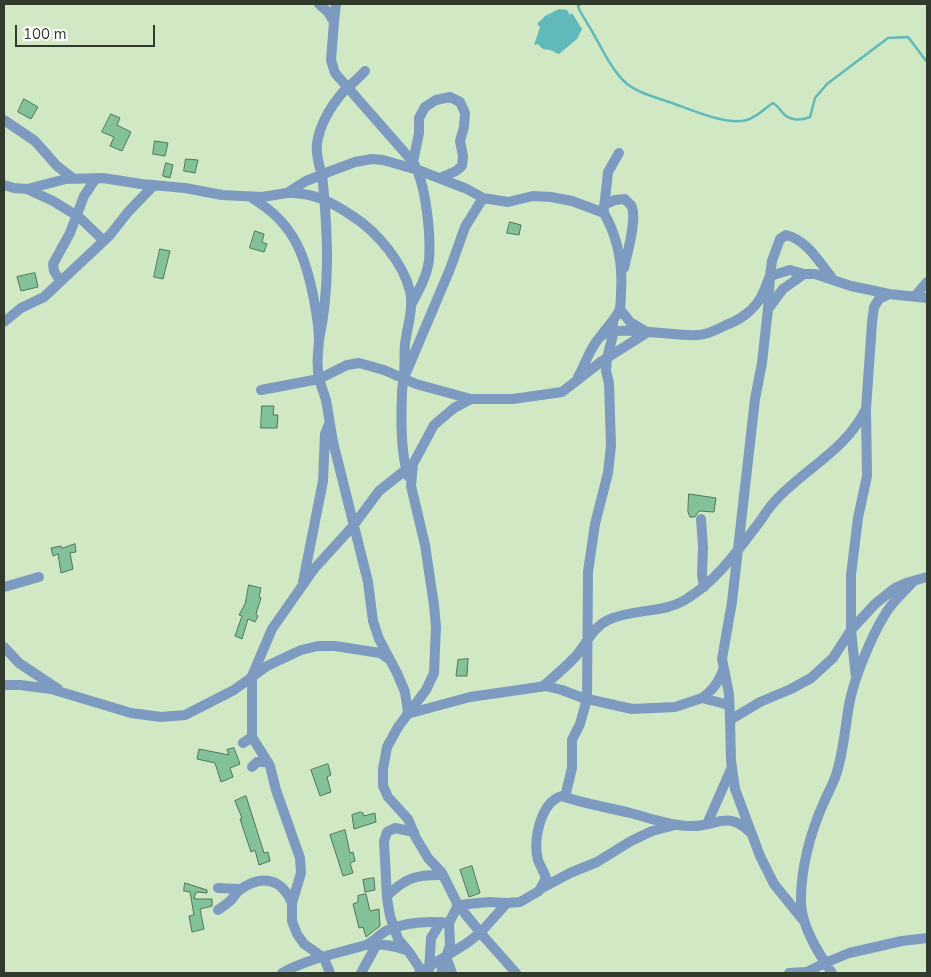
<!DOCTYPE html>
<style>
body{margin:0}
#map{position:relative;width:931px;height:977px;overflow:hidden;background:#d0e9c4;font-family:"Nunito Sans",sans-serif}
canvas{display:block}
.frame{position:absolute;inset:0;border:5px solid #313b2d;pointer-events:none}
.scale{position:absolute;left:15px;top:25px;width:140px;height:22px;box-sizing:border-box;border:2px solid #313b2d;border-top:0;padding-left:6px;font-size:15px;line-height:18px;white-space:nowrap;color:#313b2d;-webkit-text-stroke:4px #fff;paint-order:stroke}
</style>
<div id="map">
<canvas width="931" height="977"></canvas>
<div class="frame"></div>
<div class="scale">100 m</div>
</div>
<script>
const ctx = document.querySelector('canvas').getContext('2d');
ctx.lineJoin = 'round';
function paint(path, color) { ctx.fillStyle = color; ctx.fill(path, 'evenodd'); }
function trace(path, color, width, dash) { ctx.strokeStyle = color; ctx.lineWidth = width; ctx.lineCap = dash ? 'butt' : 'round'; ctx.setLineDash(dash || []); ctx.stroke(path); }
paint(new Path2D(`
 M559,9L567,10L570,15L572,13L582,29L577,39L559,54C557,54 555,52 553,51C545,48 544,52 538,44L534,45L540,27L537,24L545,16Z`), '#61b9ba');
trace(new Path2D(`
 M580,4L578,6C580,13 584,17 587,23C600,43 609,68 627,84C640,94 655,97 669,102C690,109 726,126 747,120C757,117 764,109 773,103C778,106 779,108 782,112C789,121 801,121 810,117L815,98L827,84L888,38L908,37L927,62`), '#61b9ba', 2.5);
const building = new Path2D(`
 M24,99L38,107L31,119L18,112Z
 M111,114L120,118L117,125L131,132L122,151L110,146L114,137L102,132Z
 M155,141L168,143L165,156L153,154Z
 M186,159L198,160L195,173L184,171Z
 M166,163L173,165L170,178L163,176Z
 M510,222L521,225L519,235L507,233Z
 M255,231L264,234L262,242L267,244L264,252L250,248Z
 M160,249L170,251L163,279L154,277Z
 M35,273L38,287L21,291L17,277Z
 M262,406H274L273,415H278L277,428H261Z
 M689,494L716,498L714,512L699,511L695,517H690L688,512Z
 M75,544L76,552L70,553L73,569L61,573L58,554L53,556L51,548L61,546L62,548Z
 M249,585L261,588L259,597L261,598L256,614L258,616L255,622L248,619L242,639L235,636L242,616L239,615L245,604Z
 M468,659L467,676H456L458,660Z
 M234,748L240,764L230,768L233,777L221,782L215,763L197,759L199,749L229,755L227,750Z
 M328,764L331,775L327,777L331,792L320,796L311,770Z
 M246,796L264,853L268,852L270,861L259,865L255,850L251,852L240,819L242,818L235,801Z
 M361,812L363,813L364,816L375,813L376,822L354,829L352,815Z
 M345,830L350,853L353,852L355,861L350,863L353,873L343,876L330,835Z
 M472,866L480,893L469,897L460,870Z
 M374,878L375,890L365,892L363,880Z
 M185,883L207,890V893L196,892L194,899H212V906L200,909L204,929L192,932L189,916L194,915L190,892L184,891Z
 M366,894L370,911L379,909L380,926L366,937L363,927L359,928L353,904L358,902V896Z`);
paint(building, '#83c199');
trace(building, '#50755d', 1);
trace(new Path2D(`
 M319,4L328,12L334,22L331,60L335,73L413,162C426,183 431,235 429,260C427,276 419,290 412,303
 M334,22L336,4
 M4,120L35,141L57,166L74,179
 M413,162L419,133V118L425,107L436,100L450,97L460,102L465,113L464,127L460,141L463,156L462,166L456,171L440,178
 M4,185L14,188L27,189L66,179L103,178L141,184L185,188L222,195L262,197L287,193L306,181L331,171L355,162L372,159L383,160L418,170L467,189L483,198L508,202L533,196L551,197L572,201L604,213C618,238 623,263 621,292C621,298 621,306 619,311C614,321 606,328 600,337
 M27,189L53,201L79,217L103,240
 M288,193C314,192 333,203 354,217C378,233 403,263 410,291C414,307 407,328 405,344C404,354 405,364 404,374C404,380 402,387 402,393C401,416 401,454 408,476
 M252,198C292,222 304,251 313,295C316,310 319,326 319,341C318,356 316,362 319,379L261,390
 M604,205L615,200L625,199C625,200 630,204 631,205C638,217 627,254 624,268
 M604,209L608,172L619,153
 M60,281L54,271L53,264L70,233L84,196L96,178
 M915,296L927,282
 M620,309L630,322L645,331
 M768,309L783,289L804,274
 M4,322L21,308L44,297L110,235L128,212L154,185
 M319,340C330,288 328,237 323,184C322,170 315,158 317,143C320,125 331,106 343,92C350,85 358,79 365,71
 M406,373L450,269L465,227L483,198
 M578,377C585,365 590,347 600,337C614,323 675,337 698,335C707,335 718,329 726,325C740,320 754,310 761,297C765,290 767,282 770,276L790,270L804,274H815L851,286L875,291L889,294L927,298
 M701,519L703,547L702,575L704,587
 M303,582L323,481L325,434L329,424
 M4,587L39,577
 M4,647L19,663L58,689
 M856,678L851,630V575L858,518L867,476L866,409L872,323L874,307L879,299L889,294
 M4,685H20L51,689L131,713L161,717L185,715L234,690L267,666L301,650L318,646H335L380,653L390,660
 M542,687C554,677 565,668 576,656C586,644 593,627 608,620C633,608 665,614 688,598C718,579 737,551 758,524C764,516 769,507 776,500C807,467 845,451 866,409
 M702,698C713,690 718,683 723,670
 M408,712L405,692L397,673L379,639L373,621L368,582L333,442L326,400L319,379L347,365L359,363L384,370L416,384L471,399
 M407,714L470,697L546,686L562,690L583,698L632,709L675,707L702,698L729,705
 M730,720L729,694L722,659L732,602L755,399L762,363L768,309L770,276L772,261L780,239L786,235C807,240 819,262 832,278
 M243,743L252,737
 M252,767L257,762H268
 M565,797L572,768V740L580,724L587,699L588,572L595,524L608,473L611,446L609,383L606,371L607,358L613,335V321
 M707,824L732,767
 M414,832L395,828L387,832L384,841L387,898L390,916L398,939L409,952L423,973
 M218,888L240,889
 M540,889L570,873L597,862L631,841L652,831L675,825
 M387,896C405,878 417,874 443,875
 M458,905L489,902L507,903L520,902L539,891L546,878C544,871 540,866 538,860C533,841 540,802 562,796C584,804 607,807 630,813C650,818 670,826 690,826C717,827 727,809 751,833
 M458,905L484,937L516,973
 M218,910C222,907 227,904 231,900C234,897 237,891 241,889C263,874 282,879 292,903
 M803,920L774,884L760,856L735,789L731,761L730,720L760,702L791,689L811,678L833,658L851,630L875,604L895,588L906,583L927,577
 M369,944C383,944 393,945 406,950
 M446,957L452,973
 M429,971L431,938L441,922
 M282,973C307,959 338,953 366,945C374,942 380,933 388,930C407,922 429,921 449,923
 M330,973L324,958L304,944L297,934L292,921V903L301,873L300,858L276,790L270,766L252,737V676L272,629L314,569L353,526L379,491L413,464
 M361,973L377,944
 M419,973L467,943L480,933L507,903
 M441,973L450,945L449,923L458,905L442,873L428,858L416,838L408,819L388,797L383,786V769L387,747L398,727L426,690L434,673L436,627L434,605L425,545L411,486L413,464L434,425L454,408L471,399H513L562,392L602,361L648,332
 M789,973L807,972L825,963L849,953L902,941L927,938
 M832,973C819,954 803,929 801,905C800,871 810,833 824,802C828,793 833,784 836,775C844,751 845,725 850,700C855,677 871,637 884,616C891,603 903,593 913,582`), '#7d9ac0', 10);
</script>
